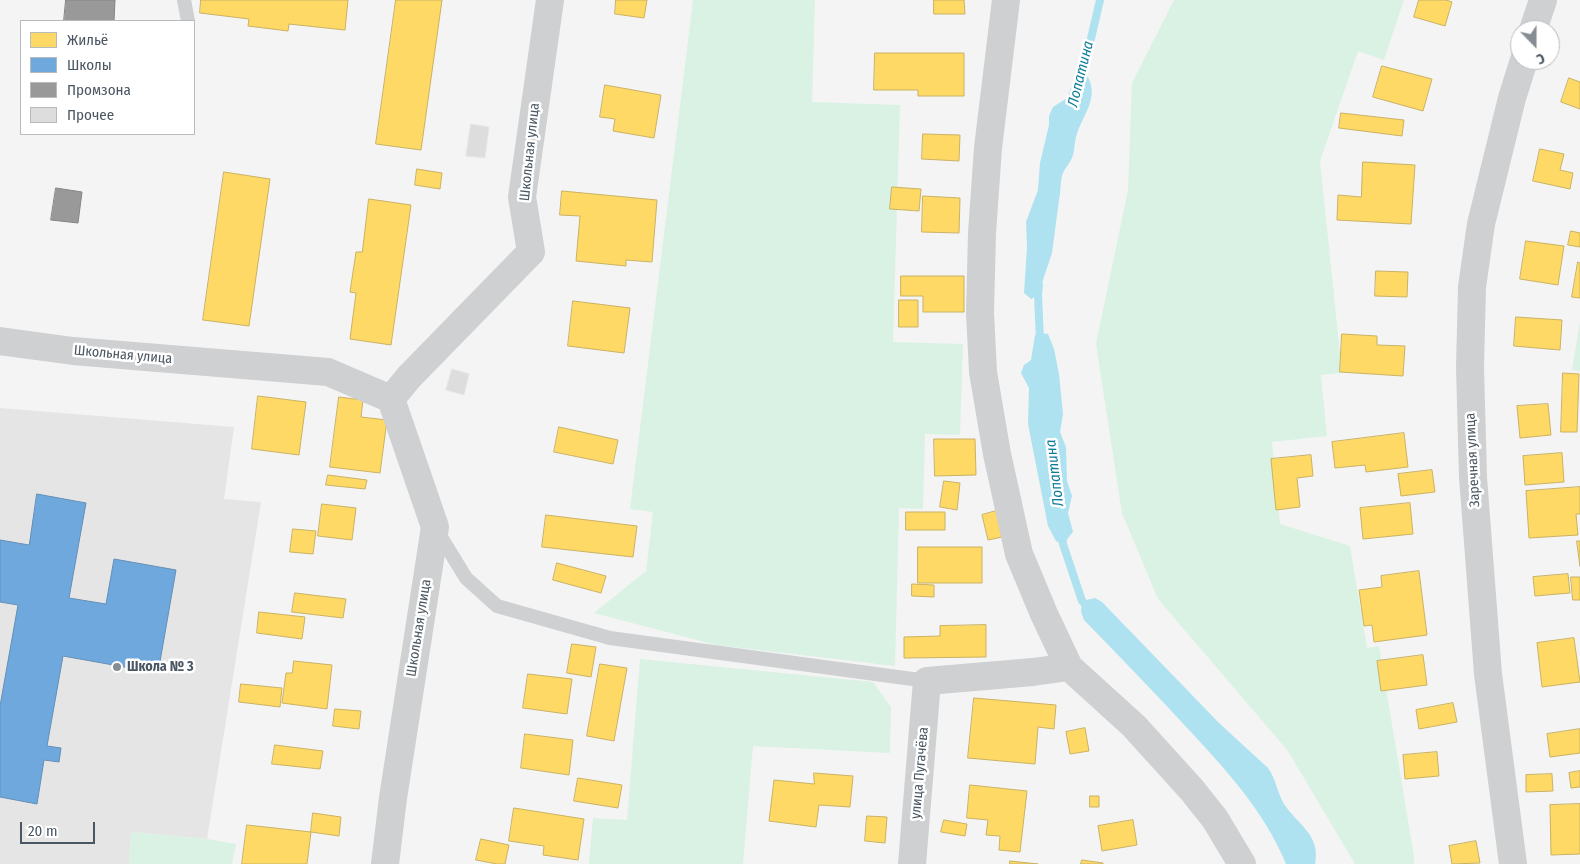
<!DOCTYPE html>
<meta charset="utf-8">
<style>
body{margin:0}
#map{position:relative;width:1580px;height:864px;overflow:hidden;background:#f4f4f4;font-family:"Fira Sans Condensed",sans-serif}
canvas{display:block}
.legend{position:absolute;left:20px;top:20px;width:175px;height:115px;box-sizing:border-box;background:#fff;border:1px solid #b7bbc0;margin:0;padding:6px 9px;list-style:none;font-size:15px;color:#4a5661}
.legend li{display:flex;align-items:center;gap:10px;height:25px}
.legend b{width:25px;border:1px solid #b7bbc0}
.north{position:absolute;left:1510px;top:20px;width:50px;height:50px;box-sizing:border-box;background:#fff;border:1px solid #b7bbc0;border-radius:50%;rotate:158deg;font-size:14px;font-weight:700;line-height:20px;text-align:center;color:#4a5661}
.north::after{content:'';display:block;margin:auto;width:18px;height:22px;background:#868d94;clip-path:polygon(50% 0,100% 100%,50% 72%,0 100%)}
.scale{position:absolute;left:20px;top:822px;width:75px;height:22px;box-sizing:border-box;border:2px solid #4a5661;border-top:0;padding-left:6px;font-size:15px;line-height:18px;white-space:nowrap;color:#4a5661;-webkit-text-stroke:4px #fff;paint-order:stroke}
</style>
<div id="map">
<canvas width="1580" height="864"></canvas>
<ul class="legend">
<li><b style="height:14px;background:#ffd966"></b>Жильё</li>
<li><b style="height:14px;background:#6fa8dc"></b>Школы</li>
<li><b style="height:14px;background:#999"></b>Промзона</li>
<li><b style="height:14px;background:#ddddde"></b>Прочее</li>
</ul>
<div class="north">С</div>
<div class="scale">20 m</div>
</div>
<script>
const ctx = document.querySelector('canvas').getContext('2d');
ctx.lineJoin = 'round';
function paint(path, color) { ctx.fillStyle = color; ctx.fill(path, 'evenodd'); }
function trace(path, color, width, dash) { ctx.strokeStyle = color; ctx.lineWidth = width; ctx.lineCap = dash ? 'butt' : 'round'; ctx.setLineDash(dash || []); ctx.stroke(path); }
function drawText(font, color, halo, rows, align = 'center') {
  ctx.font = font + ' "Fira Sans Condensed",sans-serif'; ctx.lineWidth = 5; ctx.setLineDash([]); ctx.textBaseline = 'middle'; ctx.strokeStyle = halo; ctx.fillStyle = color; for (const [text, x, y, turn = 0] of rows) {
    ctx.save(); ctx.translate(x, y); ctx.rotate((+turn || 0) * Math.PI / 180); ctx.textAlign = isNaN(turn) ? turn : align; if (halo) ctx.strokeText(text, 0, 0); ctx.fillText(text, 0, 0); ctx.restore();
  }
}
paint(new Path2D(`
 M0,408L234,427L224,499L261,502L207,839L131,832L129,864H0Z`), '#e6e5e6');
paint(new Path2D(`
 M693,0H815L812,102L900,105L893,342L963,344L960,435L925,434L923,509L899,508L895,666L716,645L594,613L646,571L653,512L630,509Z
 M1174,0H1404L1384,60L1358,51L1320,161L1342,373L1321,375L1327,436L1272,442L1280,524L1350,546L1367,648L1379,646L1414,857V864H1355L1288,751L1158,599L1122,513L1096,344L1128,190L1132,83Z
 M1580,322V371L1572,370Z
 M640,659L873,682L891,707L890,753L753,746L743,864H589L593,818L627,820Z
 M131,832L207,839L236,844L232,864H129Z`), '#d9f2e3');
paint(new Path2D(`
 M1084,71C1103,96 1082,114 1076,137C1074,144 1075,152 1071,160C1069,164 1065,168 1063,173C1060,181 1061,191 1059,200L1052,253L1038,295L1031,299L1024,293L1027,247L1026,222L1038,190L1040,163L1049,125V116L1053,107L1067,98L1076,74Z
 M1040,333L1048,334L1054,349L1059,374L1063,414L1060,432L1066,447L1067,481L1072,496L1068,513L1073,532L1063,544L1056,541L1048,526L1028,424L1029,388L1021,373L1024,365L1031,360L1035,335Z
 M1095,598L1102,602L1219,723L1268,768C1276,779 1277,792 1284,804C1298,825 1321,835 1315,864H1286C1265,812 1226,770 1189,730C1154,692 1119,656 1084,620L1081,612L1082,601Z`), '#aee2f0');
const homes = new Path2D(`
 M201,0H348L345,30L289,24L288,31L248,26L249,19L200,13Z
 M396,0H442L421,150L376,144Z
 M616,0H647L644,18L615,14Z
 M934,0H964L965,14H934Z
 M1419,0H1446L1452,2L1445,26L1414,17Z
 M875,53H964V96H918V90H874Z
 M1382,66L1432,79L1423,111L1373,97Z
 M1569,78L1580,82V109L1561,102Z
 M605,85L661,95L654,138L613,131L615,119L600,117Z
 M1341,113L1404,120L1402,136L1339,128Z
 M923,134L960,135L959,161L922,159Z
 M1540,149L1564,154L1560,170L1573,173L1570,189L1533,181Z
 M1363,162L1415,165L1411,224L1337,220L1338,195L1361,197Z
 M417,169L442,173L440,189L415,185Z
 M224,172L270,179L249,326L203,320Z
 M892,187L921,189L919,211L890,209Z
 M562,191L657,200L652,262L626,260V266L576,261L580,216L560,215Z
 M923,196L960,198L959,233L922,232Z
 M369,199L411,205L391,345L350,339L356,293L350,292L356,252H362Z
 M1571,231L1580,233V247L1568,245Z
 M1526,241L1564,246L1558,285L1520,279Z
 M1578,262L1580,263V298L1572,297Z
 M1376,271L1408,272L1407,297L1375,296Z
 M901,276H964V312H923V296H901Z
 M899,300H918V327H899Z
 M573,301L630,308L624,353L568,346Z
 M1516,317L1562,320L1560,350L1514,346Z
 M1342,334L1377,336V345L1405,346L1403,376L1340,372Z
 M1563,373L1579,374L1577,432H1561Z
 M258,396L306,402L299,455L252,449Z
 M339,397L363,400L361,417L387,420L380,473L330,467Z
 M1548,404L1551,435L1520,438L1517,406Z
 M559,427L618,440L613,464L554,452Z
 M1404,433L1408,467L1366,472L1365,465L1335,468L1332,442Z
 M934,439H975L976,475L935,476Z
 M1562,453L1564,482L1525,485L1523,456Z
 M1311,455L1313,476L1297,478L1300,507L1276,510L1271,459Z
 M1432,470L1435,492L1401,496L1398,474Z
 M328,475L367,480L365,489L326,485Z
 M944,481L960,483L957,510L940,507Z
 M1580,487V514H1576L1578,535L1529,538L1526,491Z
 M1410,503L1413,534L1363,539L1360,508Z
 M322,504L356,508L352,540L318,536Z
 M996,511L1002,537L988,540L982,515Z
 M906,512H945V530H906Z
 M546,515L637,526L633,557L542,547Z
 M293,529L316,531L313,554L290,552Z
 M1577,541H1580V566Z
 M918,547H982V583H918Z
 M557,563L606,576L601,593L553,580Z
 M1419,571L1427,635L1374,642L1372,625L1364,626L1359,590L1382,587L1381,576Z
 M1568,574L1570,593L1535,596L1533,577Z
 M1571,577H1580V600H1573Z
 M912,584L934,585V597L912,596Z
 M295,593L346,599L343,618L292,612Z
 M259,612L305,617L302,639L257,633Z
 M986,625V657L904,658V637L940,636V626Z
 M1574,638L1580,682L1542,687L1537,643Z
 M572,644L596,647L591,677L567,673Z
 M1423,655L1427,685L1381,691L1377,661Z
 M294,661L332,665L327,709L282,703L286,673H292Z
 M600,664L627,668L614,741L587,736Z
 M528,674L572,679L567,714L523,708Z
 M241,684L282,688L280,707L239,702Z
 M974,698L1056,705L1054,729L1038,727L1035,764L968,758Z
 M1453,703L1457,722L1419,729L1416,710Z
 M335,709L361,711L359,729L333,726Z
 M1085,728L1089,751L1070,754L1066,732Z
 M1580,729V753L1550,757L1547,734Z
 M525,734L573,740L569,775L521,768Z
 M275,745L323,751L320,769L272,764Z
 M1437,752L1439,776L1405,779L1403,755Z
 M1580,771V787L1571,788L1569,773Z
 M814,773L853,776L850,807L819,805L816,827L769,821L774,780L814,784Z
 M1552,774L1553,791L1526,792V775Z
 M578,778L622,785L618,808L574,801Z
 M970,785L1027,791L1020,852L999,850L1000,836L986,835L988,820L967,818Z
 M1090,796H1099V807H1090Z
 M1580,804V854L1551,855L1550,805Z
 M514,808L584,819L578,860L543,855L544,846L509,841Z
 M313,813L341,817L339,836L311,832Z
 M867,816L887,817L885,843L865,841Z
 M944,820L967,824L965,836L941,832Z
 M1133,820L1137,845L1102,851L1098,826Z
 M247,825L311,832L307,864H242Z
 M481,839L509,845L505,864H497L476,860Z
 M1476,841L1480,863L1452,864L1449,846Z
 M1082,860L1103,863V864H1081Z
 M1010,861L1038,864H1010Z`);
paint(homes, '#ffd966');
trace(homes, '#c9b264', 1);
const schools = new Path2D(`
 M37,494L86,503L69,598L106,604L114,559L176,570L158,673L63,656L47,746L61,748L59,762L44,760L37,804L0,797V706L18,605L0,602V540L29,545Z`);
paint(schools, '#6fa8dc');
trace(schools, '#648fb7', 1);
const industry = new Path2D(`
 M66,0H115L114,21H64Z
 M56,188L82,192L78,223L51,220Z`);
paint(industry, '#999');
trace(industry, '#818588', 1);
trace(new Path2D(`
 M1081,81L1100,0
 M1039,285L1038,295L1040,341
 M1062,534L1063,544L1082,601L1088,607`), '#aee2f0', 8);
const building = new Path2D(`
 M471,124L489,127L485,158L466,156Z
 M452,369L469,374L464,395L446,390Z`);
paint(building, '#ddddde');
trace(building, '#e5e6e7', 1);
trace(new Path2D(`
 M184,0L188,21
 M436,529L466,578L497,606L610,638L927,681`), '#ced0d2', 14);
trace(new Path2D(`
 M1006,0L988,148L982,233L980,313L983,372L997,454L1019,554L1044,614L1069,667L1134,726L1192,790L1215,819L1242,864
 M1533,30L1543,0
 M0,341L73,351L328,372L391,399
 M385,864L393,798L435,527L391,399L409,377L531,252L522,197L550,0
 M912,864L927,681L1033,672L1069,667
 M1513,864L1488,674L1473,477L1470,367L1472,287L1481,224L1512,98L1524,60`), '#ced0d2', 28);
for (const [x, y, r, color] of [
 [117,667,5,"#868d94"]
]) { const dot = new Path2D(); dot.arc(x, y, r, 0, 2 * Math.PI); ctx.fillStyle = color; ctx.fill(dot); trace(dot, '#fff', 2); }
drawText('14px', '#4a5661', '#fff', [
 ["Школьная улица",530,152,-84],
 ["Школьная улица",123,355,5],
 ["Заречная улица",1473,460,-93],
 ["Школьная улица",419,628,-81],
 ["улица Пугачёва",920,773,-85]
]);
drawText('bold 14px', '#4a5661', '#fff', [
 ["Школа № 3",127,667]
], 'left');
drawText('italic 15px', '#0c7c9b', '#fff', [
 ["Лопатина",1081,74,-76],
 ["Лопатина",1055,473,-97]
]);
</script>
